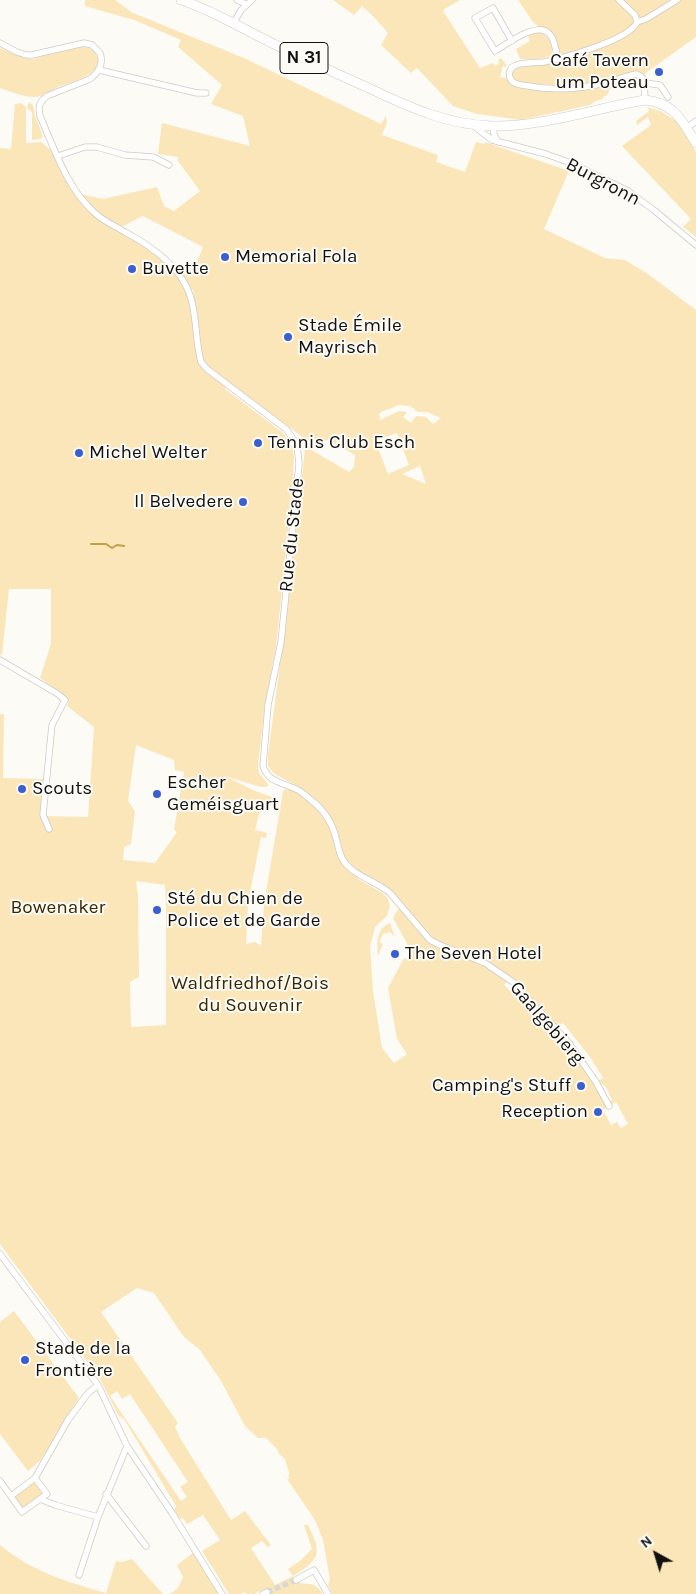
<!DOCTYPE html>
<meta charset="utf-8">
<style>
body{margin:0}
#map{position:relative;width:696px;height:1594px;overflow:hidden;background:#fdfbf6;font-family:Karla,sans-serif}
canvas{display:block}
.north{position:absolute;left:631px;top:1529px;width:50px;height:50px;-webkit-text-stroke:4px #fdfbf6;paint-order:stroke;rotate:321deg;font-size:14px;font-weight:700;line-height:20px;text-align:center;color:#121110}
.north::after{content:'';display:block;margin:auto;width:18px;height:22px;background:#121110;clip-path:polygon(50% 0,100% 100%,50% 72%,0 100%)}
</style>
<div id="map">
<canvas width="696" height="1594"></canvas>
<div class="north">N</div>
</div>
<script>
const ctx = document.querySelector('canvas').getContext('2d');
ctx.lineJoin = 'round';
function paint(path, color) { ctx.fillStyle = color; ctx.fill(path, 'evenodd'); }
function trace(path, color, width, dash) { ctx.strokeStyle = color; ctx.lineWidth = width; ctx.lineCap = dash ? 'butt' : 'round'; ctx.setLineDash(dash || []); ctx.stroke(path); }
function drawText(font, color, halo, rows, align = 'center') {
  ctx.font = font + ' Karla,sans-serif'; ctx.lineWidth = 4; ctx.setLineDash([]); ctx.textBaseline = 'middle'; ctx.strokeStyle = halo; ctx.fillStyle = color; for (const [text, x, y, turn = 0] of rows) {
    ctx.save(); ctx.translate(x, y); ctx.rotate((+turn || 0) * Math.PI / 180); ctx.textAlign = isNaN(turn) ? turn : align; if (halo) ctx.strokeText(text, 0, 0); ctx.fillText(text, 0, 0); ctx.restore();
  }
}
paint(new Path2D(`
 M85,0H115L133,13L244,58L381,124L386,116L387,123L382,135L438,155L436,162L465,172L476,142L484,144L485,142L569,171L544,229L605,258L625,260L648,274L696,310V1594H332L328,1585L330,1579L323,1540L315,1520L287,1479H289V1473L285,1459L279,1454L277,1449L266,1438H258L245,1426L221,1381L200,1350L184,1337L154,1293L137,1288L101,1312L178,1423L175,1427L180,1438L231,1520L245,1511L271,1545L268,1547L262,1541L251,1548L275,1585L293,1576L288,1569L300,1561L312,1549L304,1525H308C322,1553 321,1559 293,1576C304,1592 311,1575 323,1594H268L265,1589L254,1594H246L244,1592L241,1594H229L202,1551L220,1540L203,1515L187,1524L183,1518L180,1519L174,1510L176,1506L124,1419L118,1415L100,1379L0,1244V714H4L3,778L44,779L42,816L88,817L94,727L67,706L68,702L59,692L40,678L51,644V589H9L2,655H0V148L11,149L15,104L21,103L26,107V143L41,142L58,156L76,193L103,199L157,187L164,206L174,211L200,191L178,161V157L158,154L162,123L250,146L243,116L211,104L222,85L178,47L181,40L134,20L85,6ZM143,216L203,247L191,277L168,258L161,257L119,228ZM188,289L193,290L203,359L210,368L301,436L304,443L329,440L355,455L354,467L349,472L308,448L305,449L283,642L268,755V766L273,773L299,787L314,799L313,801L296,792L286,789L283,791L264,904L261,946L255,942L246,944L248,903L261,837L266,838L267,833L255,830L259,814L271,805L272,797L255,791L225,776L257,786L266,787L269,785L259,773L258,765L265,705L276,647L292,496L294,456L292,446L282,432L225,389L227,385L201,362ZM399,405L410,406L418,412H427L441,418L433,424L426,417L416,416L411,423L403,417L407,412L399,411L380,420L379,413ZM397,433L409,465L388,474L376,443L378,440ZM420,466L426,484L402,474ZM136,745L174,760L175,770L184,772L174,830L177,832L155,863L123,860L124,847L131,844L135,811L128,801ZM358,873L390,893L400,906L393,918L412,953L409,960L404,958L388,988L397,1039L407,1054L394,1063L382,1048L373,991L370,947L375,927L387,916L390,906L387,897L381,892L358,879ZM136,881L165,885L166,909V1025L131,1027L130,982L139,977L138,895ZM509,979L545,1016L540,1020L504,985ZM563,1023L590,1057L603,1078L598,1081L606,1087L612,1100L608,1103L557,1028ZM616,1102L628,1124L621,1128L617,1122L611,1125L603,1110ZM117,1391L122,1399L130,1394L188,1482L180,1487L187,1497L181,1501L110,1396Z
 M333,0H460L443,10L445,14L480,68L493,63L495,66L499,64L498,60L501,58L507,66L506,67L503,66L500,77L509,79L513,67L557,59L551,36L533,22L518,0H696V37L647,72L640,81L629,84L618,86L610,89L607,95L603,97V99L596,101L590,105L521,120L477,114L453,106L417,68L411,73L381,45L388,33L375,18L362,6L354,15Z
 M538,32C549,35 553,43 552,55C543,60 530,59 520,59L516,49L530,41L528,36Z
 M75,47C83,47 92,46 96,54C108,73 71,82 58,87C53,90 47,94 41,96C29,100 12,92 0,88V48L24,58L33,59Z
 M29,102L33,105L35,116L43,136L40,139L32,140V112L27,108Z
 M648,107L662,112L678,122L696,152V237L683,227L691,219L622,146L651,125L648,117L637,125L636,121L649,111Z
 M390,923L395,937L390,932L383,934L379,942L383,944L378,956C377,942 376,929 390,923Z
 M14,1311L79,1398L40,1461L28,1471L0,1434V1322Z
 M35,1482L43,1493L23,1508L14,1497Z
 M0,1545C29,1570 69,1583 106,1593L116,1561L122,1562L132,1559L163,1594H0Z
 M193,1553L218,1594H170L178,1588L183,1577L177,1565Z`), '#fae6b9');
trace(new Path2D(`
 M91,544H106L112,548L117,545L124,546`), '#c39f46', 2);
trace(new Path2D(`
 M267,1592L296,1580`), '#dad8d4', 5.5, [5.5, 3]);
const street = new Path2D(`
 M237,0L246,4
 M619,0L635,15L637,22C630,40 563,58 544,62C535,63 521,62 514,66C509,69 508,75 511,80C514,85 523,85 528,86C554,91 582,89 608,82C618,80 627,75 637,74L644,79L645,100
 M637,22L646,19L677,0
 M233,24L241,10L252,0
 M512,41L493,8L475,18L495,51C507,44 540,18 551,36C555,42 556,52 558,59
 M0,43L17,52L26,55H32L84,43L92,45L100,53C104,64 99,72 90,79L47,96C39,102 38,107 40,116C55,150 67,189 96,214C105,222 115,226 125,232C146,243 174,262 185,284C198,307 194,336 201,362L207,369L286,429L297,444L299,464L281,642L268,705L263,766C268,782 281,782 296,789C301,791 306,796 311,800C324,810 332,822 336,838C338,845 339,853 343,860C353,876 376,881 390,893L430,940L440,945L485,963L513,982L569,1043L596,1082L609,1106
 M99,70L197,93H206
 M645,83L660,85L668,97
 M474,126L492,140L546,154L571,163L628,191L655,211L696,245
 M494,126C493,133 494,137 499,142
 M687,128L696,121
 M58,156L85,147H97L125,155L153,157L169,165
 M0,660L58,694L65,700L52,725L43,815L49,829
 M0,1254L98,1385L127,1446L172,1513L222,1594
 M0,1481L22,1512L47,1494L35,1478
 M106,1494L146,1546
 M11,1496L35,1478L68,1420L88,1393L98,1385
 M40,1499L55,1505L98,1517
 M79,1575L98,1517L127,1446
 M296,1580L314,1570L328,1594
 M263,1594L267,1592`);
const primary = new Path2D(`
 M181,0C209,9 234,24 260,37C297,56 335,73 373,90C411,108 449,125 492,126C541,127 596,108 645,100C674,103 681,119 696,143`);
trace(street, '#cdcbc6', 7);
trace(primary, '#cdcbc6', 10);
trace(street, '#fff', 5.5);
trace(primary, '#fff', 9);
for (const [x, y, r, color] of [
 [659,72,5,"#3b5fd0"],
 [225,257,5,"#3b5fd0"],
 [132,269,5,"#3b5fd0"],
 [288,337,5,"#3b5fd0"],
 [258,443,5,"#3b5fd0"],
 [79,453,5,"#3b5fd0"],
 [243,502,5,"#3b5fd0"],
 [22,789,5,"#3b5fd0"],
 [157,794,5,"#3b5fd0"],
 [157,910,5,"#3b5fd0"],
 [395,954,5,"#3b5fd0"],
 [581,1086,5,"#3b5fd0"],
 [598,1112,5,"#3b5fd0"],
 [25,1360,5,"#3b5fd0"]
]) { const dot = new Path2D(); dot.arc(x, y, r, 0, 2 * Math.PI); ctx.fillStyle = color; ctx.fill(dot); trace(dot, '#fdfbf6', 2); }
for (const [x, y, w] of [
 [304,58,48]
]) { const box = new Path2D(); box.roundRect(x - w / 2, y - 15.5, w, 31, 4); ctx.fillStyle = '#fdfbf6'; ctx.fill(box); trace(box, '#121110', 1); }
drawText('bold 18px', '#121110', null, [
 ["N 31",304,58]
]);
drawText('19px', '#121110', '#fdfbf6', [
 ["Café Tavern",649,61,"right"],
 ["um Poteau",649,83,"right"],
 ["Memorial Fola",235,257],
 ["Buvette",142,269],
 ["Stade Émile",298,326],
 ["Mayrisch",298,348],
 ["Tennis Club Esch",268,443],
 ["Michel Welter",89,453],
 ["Il Belvedere",233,502,"right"],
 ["Escher",167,783],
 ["Geméisguart",167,805],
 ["Scouts",32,789],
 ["Sté du Chien de",167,899],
 ["Police et de Garde",167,921],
 ["The Seven Hotel",405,954],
 ["Camping's Stuff",571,1086,"right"],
 ["Reception",588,1112,"right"],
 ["Stade de la",35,1349],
 ["Frontière",35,1371]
], 'left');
drawText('19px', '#121110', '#fdfbf6', [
 ["Burgronn",603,182,28],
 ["Rue du Stade",292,535,-84],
 ["Gaalgebierg",547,1023,49]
]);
drawText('19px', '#372801', '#fdfbf6', [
 ["Bowenaker",58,908],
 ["Waldfriedhof/Bois",250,984],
 ["du Souvenir",250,1006]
]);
</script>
